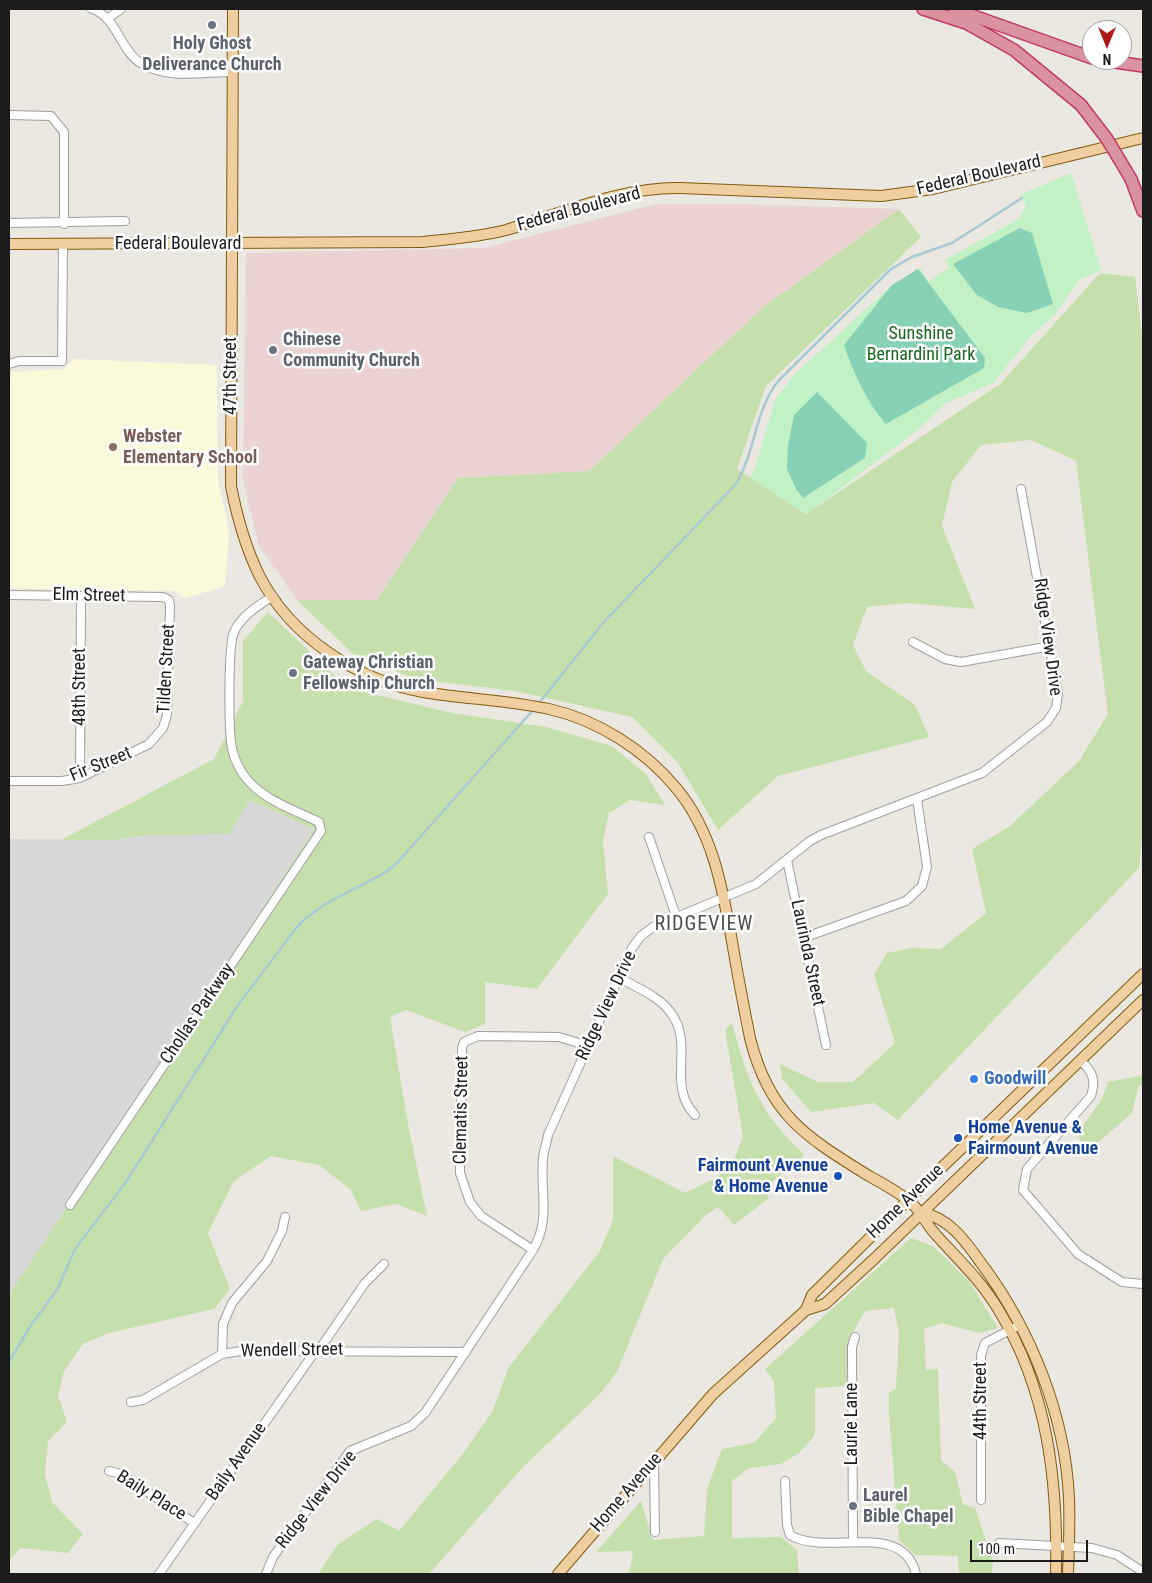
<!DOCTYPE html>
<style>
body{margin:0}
#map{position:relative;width:1152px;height:1583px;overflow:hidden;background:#ebe8e1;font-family:"Roboto Condensed",sans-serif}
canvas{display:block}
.frame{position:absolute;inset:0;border:10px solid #1b1b1b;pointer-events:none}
.north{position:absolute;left:1082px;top:20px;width:50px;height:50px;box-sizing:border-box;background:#fff;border:1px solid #a4a4a4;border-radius:50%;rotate:180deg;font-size:14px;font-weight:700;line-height:20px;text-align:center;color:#1b1b1b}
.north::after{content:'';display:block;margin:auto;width:18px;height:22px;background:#ad1819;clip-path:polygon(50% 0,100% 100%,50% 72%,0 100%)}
.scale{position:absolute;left:970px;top:1540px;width:118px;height:22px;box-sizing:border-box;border:2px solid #1b1b1b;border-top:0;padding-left:6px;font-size:15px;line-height:18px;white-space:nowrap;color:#1b1b1b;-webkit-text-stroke:4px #fff;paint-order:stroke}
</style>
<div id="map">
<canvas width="1152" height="1583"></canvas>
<div class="frame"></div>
<div class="north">N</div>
<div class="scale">100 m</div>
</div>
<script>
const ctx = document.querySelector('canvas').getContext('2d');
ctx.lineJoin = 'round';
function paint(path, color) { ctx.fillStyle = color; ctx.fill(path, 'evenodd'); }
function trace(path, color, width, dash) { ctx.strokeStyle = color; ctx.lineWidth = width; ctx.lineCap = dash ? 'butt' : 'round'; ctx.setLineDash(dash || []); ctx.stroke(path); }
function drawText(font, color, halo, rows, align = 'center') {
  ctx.font = font + ' "Roboto Condensed",sans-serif'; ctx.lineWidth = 5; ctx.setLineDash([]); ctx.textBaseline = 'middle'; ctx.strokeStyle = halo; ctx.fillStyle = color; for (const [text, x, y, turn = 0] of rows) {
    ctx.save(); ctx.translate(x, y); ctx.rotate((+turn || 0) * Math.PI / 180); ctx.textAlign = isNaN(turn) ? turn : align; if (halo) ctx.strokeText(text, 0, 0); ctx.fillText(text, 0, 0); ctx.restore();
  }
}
paint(new Path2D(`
 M249,800L314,829L9,1295V839L112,840L149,835Z`), '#d9d8d8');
paint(new Path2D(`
 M656,204H735L899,209L762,308L589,471L458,478L377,600H297L259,546L243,480L246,253L484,248Z`), '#ead3d2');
paint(new Path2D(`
 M73,359L217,365L218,480L229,532L225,586L185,598L174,591L9,588V413L11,372L64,369Z`), '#fafadb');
paint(new Path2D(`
 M899,209L921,237L766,386L737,469L806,514L1000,384L1100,273L1135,277L1143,343V826L1139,868L898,1120L874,1103L811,1112L782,1079L780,1064L818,1082H853L895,1043L874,974L887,953L912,948L941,949L986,913L972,849L1010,826L1079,761L1108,714L1076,461L1031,440L981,445L952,482L942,526L975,609L907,603L867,607L853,645L866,671L915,705L929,737L778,776L718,830L678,763L632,717L515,691L414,679L352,653L297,600H377L458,478L589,471L762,308Z
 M268,612L348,688L452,713L546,727L612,746L646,774L665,805L630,800L609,813L603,840L608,894L537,989L485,982V1024L465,1032L406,1010L390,1017L408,1124L427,1216L397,1204L361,1211L350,1189L319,1165L271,1156L234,1181L208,1233L230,1289L214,1309L109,1333L83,1344L64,1371L58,1396L67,1422L48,1441L45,1474L52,1502L83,1534L68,1553L21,1548L9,1560V1295L314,829L249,800L230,834L149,835L112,840H61L214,759L243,701V641Z
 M732,1023C748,1082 759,1112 804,1154L792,1171L788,1169L766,1187L769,1198L734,1225L718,1207L706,1215L663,1259L617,1372L600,1394L523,1467L429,1574H318L338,1544L377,1519L399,1531L462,1455L492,1412L509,1367L600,1251L613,1220V1156L685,1193L716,1178L734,1159L743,1137L725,1030Z
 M1143,1073V1085H1139L1132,1113L1087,1152L1077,1134L1102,1099L1108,1082L1139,1076Z
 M911,1238L933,1246L969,1281L998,1328L979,1333L941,1323L924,1329L926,1370L938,1369L941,1460L955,1472L963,1504L975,1508L993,1560L992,1574H959L958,1556L915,1555L899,1540L889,1413V1393L896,1388L899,1334L894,1308L865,1311L848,1342L847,1386L815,1388V1435L799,1453L781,1464L749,1468L732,1481V1538L781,1537L797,1550L799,1574H627L631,1566L633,1551L596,1552L641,1501L653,1540L704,1536L707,1489L722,1449L754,1443L776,1418L774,1381L765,1369Z`), '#c6e0ad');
paint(new Path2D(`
 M1071,173L1101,270L1079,280L1056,314L1031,336L993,383L946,403L920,428L807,514L750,478L755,468L775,400L794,375L892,285L920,268L929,281L949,268L945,260L1020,218L1026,206L1020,195Z`), '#c2f1c6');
paint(new Path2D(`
 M1020,228L1032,233L1053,304L1027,313L998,307L977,295L953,264Z
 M918,269L985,358L984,368L886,424C866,401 854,374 844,345L892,285Z
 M817,392L867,443L865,458L803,498L796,489L787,469L788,446L794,415Z`), '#88d1b5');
trace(new Path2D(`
 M539,703L603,623L736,484C756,451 754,411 779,380L891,269L912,257L952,243L1022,198
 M9,1362L31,1325L57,1290L75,1249L126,1182L238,1005L300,923L322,906L386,872L397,863L534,709`), '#a7cad4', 2.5);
const minor = new Path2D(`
 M92,9C116,16 120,49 139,62C164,80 204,72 233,72
 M107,19L121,9
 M9,115L51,116L64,132V224
 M9,223L125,221
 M9,364L19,361H62L63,245
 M9,595L163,597L169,600L170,606L167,715L163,728L149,744L80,778L62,781H9
 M913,642L945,659L961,662L1051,646
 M80,778L81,596
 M649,837L676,916
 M787,860L826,1045
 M803,938L906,901L922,886L927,867L917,799
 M620,978C637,988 659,996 671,1013C695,1045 666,1085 695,1115
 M1081,1061C1093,1072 1096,1080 1091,1096L1027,1169L1023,1190L1078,1254L1122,1282L1143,1284
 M70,1205L321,831L319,822C292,809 260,799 243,774C237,765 232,752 231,742C229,724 228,645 234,632C241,616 259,605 273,596
 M533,1250L481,1216L470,1202L460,1173L462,1048L464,1042L478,1036L559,1037L588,1046
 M319,1350L365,1283L384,1264
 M222,1354L223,1324L232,1303L267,1261L282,1231L285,1217
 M131,1402L143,1400L222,1354L241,1351L466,1352
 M654,1462L655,1532
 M109,1471L121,1474L194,1523
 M785,1481L787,1525L790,1535C826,1557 903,1519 916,1574
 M981,1500V1355L985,1343L1014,1328
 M853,1542L852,1347L855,1337
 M999,1543L1092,1548L1117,1555L1143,1572
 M159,1574L316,1350
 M266,1574L273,1557L350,1451L411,1426L425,1413L533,1250C551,1219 540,1192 543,1158C544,1150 547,1142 548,1135L632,948L641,936L653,927L756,884L810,841L821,835L982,773L1047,722L1056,708L1058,694L1021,489`);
const major = new Path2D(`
 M233,9L231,486C237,517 245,546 259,575C290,636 356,680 423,692C464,699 507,700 549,709C598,720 645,750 677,789C714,834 723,891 733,947C738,977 744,1008 750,1038C769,1115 806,1137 869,1176C882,1183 896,1191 908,1200C921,1210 926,1225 938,1237C959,1260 982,1282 998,1309C1048,1390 1058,1481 1056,1574
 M9,244L423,242C451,239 479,237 506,230C563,213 620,187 680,188L881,196L933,189L1143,138
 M922,1213C949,1217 966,1242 981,1263C1031,1330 1065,1414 1069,1498C1070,1523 1069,1549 1068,1574
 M806,1310L812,1295L908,1200L1143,974
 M558,1574L713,1394L806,1310L825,1304L873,1260L1143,1000`);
const highway = new Path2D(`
 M923,9L966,23L1014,50L1081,105
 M954,9L1092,58
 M1101,60L1143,66
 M1131,179L1143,211`);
trace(minor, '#9f9f9f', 10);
trace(major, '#805b12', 12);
trace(highway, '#bf3967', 14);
trace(minor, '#fff', 8);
trace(major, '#efcea2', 10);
trace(highway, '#da929f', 11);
const highwayBridge = new Path2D(`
 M1081,105L1107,139L1131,179`);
trace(highwayBridge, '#bf3967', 14, []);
trace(highwayBridge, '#da929f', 11);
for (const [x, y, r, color] of [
 [212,25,5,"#6b7280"],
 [273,350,5,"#6b7280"],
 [113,447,5,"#8d6e63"],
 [293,673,5,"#6b7280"],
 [974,1079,5,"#3f7fe0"],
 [958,1138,5,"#1a4fb4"],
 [838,1176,5,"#1a4fb4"],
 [853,1506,5,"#6b7280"]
]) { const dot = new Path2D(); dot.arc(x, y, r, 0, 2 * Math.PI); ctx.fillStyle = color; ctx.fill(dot); trace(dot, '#fff', 2); }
drawText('bold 18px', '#5b616d', '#fff', [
 ["Holy Ghost",212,44,"center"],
 ["Deliverance Church",212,65,"center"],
 ["Chinese",283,340],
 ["Community Church",283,361],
 ["Gateway Christian",303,663],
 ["Fellowship Church",303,684],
 ["Laurel",863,1496],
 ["Bible Chapel",863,1517]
], 'left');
drawText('18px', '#1b1b1b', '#fff', [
 ["Federal Boulevard",979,176,-13],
 ["Federal Boulevard",579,210,-15],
 ["Federal Boulevard",178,244],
 ["47th Street",231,376,-90],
 ["Elm Street",89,596,1],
 ["Ridge View Drive",1047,637,82],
 ["Tilden Street",167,669,-87],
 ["48th Street",80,687,-90],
 ["Fir Street",101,765,-22],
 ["Laurinda Street",807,953,78],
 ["Ridge View Drive",607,1006,-65],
 ["Chollas Parkway",198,1014,-56],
 ["Clematis Street",462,1110,-89],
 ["Home Avenue",906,1202,-44],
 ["Wendell Street",292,1351,-1],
 ["44th Street",981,1401,-90],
 ["Laurie Lane",852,1424,-90],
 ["Baily Avenue",237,1462,-55],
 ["Home Avenue",627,1493,-49],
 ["Baily Place",151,1496,32],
 ["Ridge View Drive",317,1500,-52]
]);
drawText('18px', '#18691e', '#fff', [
 ["Sunshine",921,334],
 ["Bernardini Park",921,355]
]);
drawText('bold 18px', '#785e54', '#fff', [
 ["Webster",123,437],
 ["Elementary School",123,458]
], 'left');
drawText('bold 18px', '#366cbe', '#fff', [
 ["Goodwill",984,1079]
], 'left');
drawText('bold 18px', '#164399', '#fff', [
 ["Home Avenue &",968,1128],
 ["Fairmount Avenue",968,1149],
 ["Fairmount Avenue",828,1166,"right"],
 ["& Home Avenue",828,1187,"right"]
], 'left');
ctx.letterSpacing = '1px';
drawText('20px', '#4e4e4e', '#fff', [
 ["RIDGEVIEW",704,925]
]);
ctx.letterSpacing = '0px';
</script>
